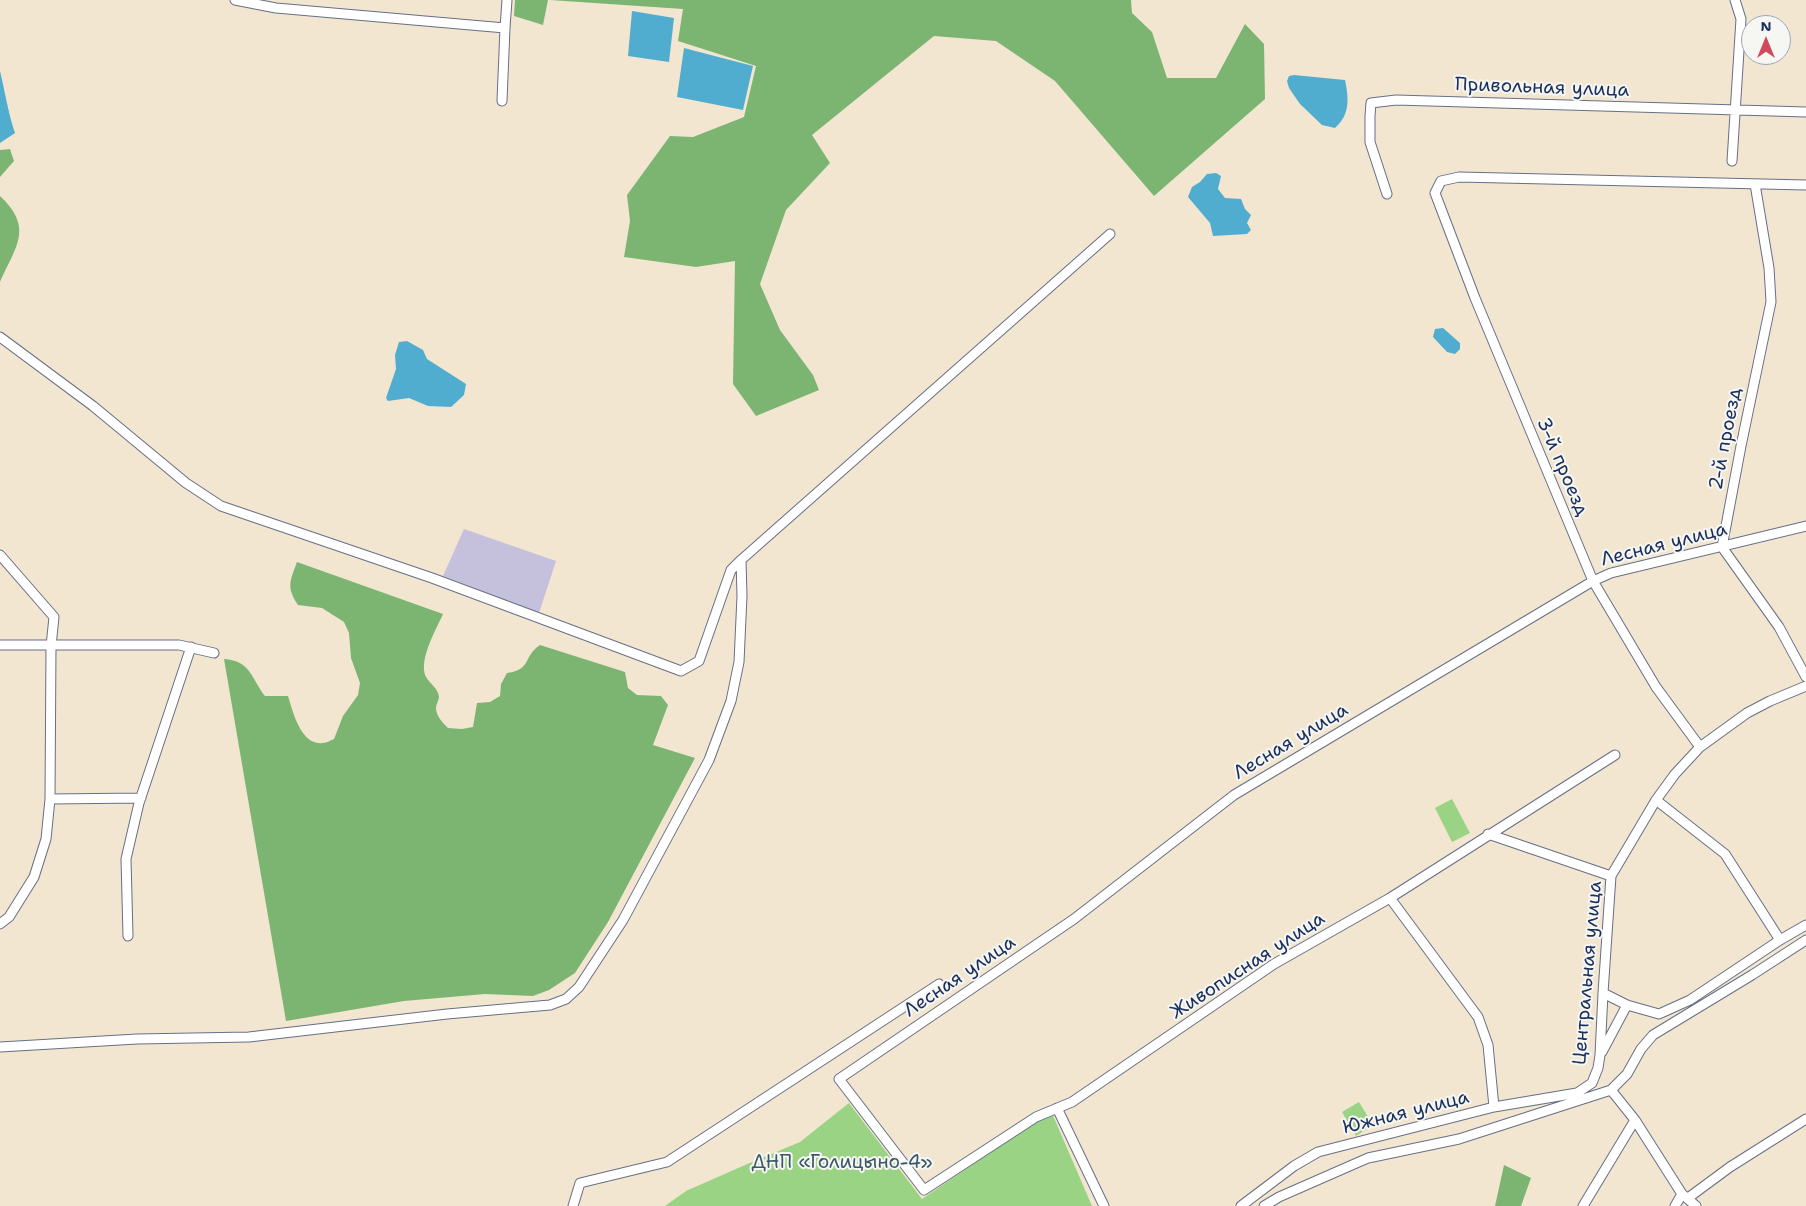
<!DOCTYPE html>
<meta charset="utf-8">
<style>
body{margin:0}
#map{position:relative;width:1806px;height:1206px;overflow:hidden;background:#f2e6d1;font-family:"Shantell Sans",sans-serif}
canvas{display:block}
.north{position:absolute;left:1741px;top:15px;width:50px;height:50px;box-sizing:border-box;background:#f6f6f2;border:1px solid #9ea6b7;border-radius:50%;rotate:0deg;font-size:14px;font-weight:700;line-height:20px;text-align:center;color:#1b2f5e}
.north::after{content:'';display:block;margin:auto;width:18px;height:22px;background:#d1495b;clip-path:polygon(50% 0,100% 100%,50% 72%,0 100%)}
</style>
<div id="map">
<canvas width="1806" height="1206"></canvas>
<div class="north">N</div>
</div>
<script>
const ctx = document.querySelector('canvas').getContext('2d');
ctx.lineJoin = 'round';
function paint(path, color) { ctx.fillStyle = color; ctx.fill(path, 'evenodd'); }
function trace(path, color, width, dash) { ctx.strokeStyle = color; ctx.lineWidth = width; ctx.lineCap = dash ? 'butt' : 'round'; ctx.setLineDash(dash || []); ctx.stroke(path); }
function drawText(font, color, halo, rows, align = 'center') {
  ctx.font = font + ' "Shantell Sans",sans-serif'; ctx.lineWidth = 4; ctx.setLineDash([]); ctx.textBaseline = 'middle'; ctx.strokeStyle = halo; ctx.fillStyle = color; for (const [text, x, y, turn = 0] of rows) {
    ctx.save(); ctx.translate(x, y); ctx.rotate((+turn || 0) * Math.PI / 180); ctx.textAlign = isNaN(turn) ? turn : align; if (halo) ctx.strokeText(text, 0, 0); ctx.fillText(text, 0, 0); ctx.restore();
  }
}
paint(new Path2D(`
 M464,529L556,561L539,613L443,576Z`), '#c5c0db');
paint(new Path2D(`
 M1452,799L1470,833L1452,842L1435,808Z
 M1359,1102L1373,1125L1356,1136L1342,1112Z
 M849,1103L922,1199L1051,1111L1092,1206H665L686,1191L745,1165L800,1142Z`), '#9bd385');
paint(new Path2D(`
 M515,0H548L543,25L514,16Z
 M550,0H1131L1132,13L1152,32L1167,78H1216L1245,24L1264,44L1265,99L1154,196L1055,81L996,41L934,36L812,135L830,163L786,210L760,284L780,330L813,375L819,390L756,416L733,384L735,261L696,267L624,257L630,221L627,195L670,136L693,137L744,117L756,66L678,41L683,9Z
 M10,149L14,161L0,177V150Z
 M0,196C34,228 16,246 0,282Z
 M297,562L443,614C436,630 418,660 426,677C430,684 438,688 439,697C439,700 436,704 436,708C436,716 443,723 448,728L462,729L473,727L477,703L490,702L500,696L501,684L507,673C533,669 522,657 540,645L625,672L628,688L637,695L661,696L668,705L653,745L695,758L608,922L575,973L549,990L533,996L485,994L404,1001L286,1021L224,659C251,661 251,678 265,696H288C293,712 301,746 323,743C327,743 331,740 334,739L343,716L358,695L360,683L351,658L349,633L344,622L322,608L298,605C286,587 290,581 297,562Z
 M1504,1165L1531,1178L1521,1206H1495Z`), '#7cb572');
paint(new Path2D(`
 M632,11L674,18L669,62L628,56Z
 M684,48L753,66L743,110L677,97Z
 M0,71C5,92 8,112 15,133L0,143Z
 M1294,75L1345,80C1349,99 1350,115 1335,128L1322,125L1300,104L1289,88L1287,81L1289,76Z
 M1216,173L1221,176L1218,189L1225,198L1241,199L1245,209L1251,215L1247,223L1251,230L1247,234L1213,236L1210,223L1188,197L1192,187L1200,182L1207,174Z
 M1443,328L1460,343V349L1455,354L1447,352L1433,337L1435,329Z
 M407,341L423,350L427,359L466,384L464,395L451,407L428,406L409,398L388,401L386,398L396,369L395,355L399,342Z`), '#51adcf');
const minor = new Path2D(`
 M235,0L276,8L505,28L502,101
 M505,28L507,0
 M1732,161L1741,19L1735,0
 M1755,184L1769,268L1771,302L1741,446L1722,547L1779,627L1806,677
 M1387,194L1370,142V116L1371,103L1396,100L1806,112
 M0,337L93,406L186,483L221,506L432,578L681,671L699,661L731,570L741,560
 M0,555L54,617L51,646L50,799L46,839L34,877L9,917L0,924
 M0,645H179L214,653
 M1700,747L1656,687L1593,581L1475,298L1435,193L1441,181L1459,177L1806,185
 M1615,755L1390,898L1274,964L1072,1102L1036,1117L924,1190L839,1079L1074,919L1234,795L1593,581L1611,573L1806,526
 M50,799L141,798
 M1656,800L1725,854L1780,940
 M1488,834L1611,876
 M1390,898L1478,1017L1488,1045L1494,1107
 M128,936L126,859L139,803L191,647
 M1603,993L1627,1005L1659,1014L1690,1000L1780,940L1806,925
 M0,1047L137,1039L249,1037L447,1014L550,1005L566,999L579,987L623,920L709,760L731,701L739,662L742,596L741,560L1110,234
 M1602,1052L1627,1005
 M1611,1090L1627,1074L1641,1049L1653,1035L1752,975L1806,940
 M1057,1108L1104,1206
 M1688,1198L1730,1167L1806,1119
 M573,1206L580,1183L667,1162L939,984
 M1241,1206L1294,1166L1318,1152L1494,1107L1577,1093L1592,1083L1598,1068L1600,1055L1603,993L1611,876L1656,800L1675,774L1700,747L1747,713L1770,701L1806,686
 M1264,1206L1279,1197L1368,1158L1459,1139L1611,1090L1635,1120L1682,1194L1696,1206
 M1583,1206L1635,1120
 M1675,1206L1682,1194`);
trace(minor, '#666f86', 11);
trace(minor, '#fff', 9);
drawText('19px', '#1b2f5e', '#f6f6f2', [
 ["Привольная улица",1542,88,2],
 ["2-й проезд",1726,439,-79],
 ["3-й проезд",1562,467,67],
 ["Лесная улица",1664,545,-14],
 ["Лесная улица",1291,742,-31],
 ["Живописная улица",1248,966,-33],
 ["Центральная улица",1588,973,-85],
 ["Лесная улица",960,977,-34],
 ["Южная улица",1406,1113,-14]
]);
drawText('19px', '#3b5868', '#f6f6f2', [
 ["ДНП «Голицыно-4»",842,1163]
]);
</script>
